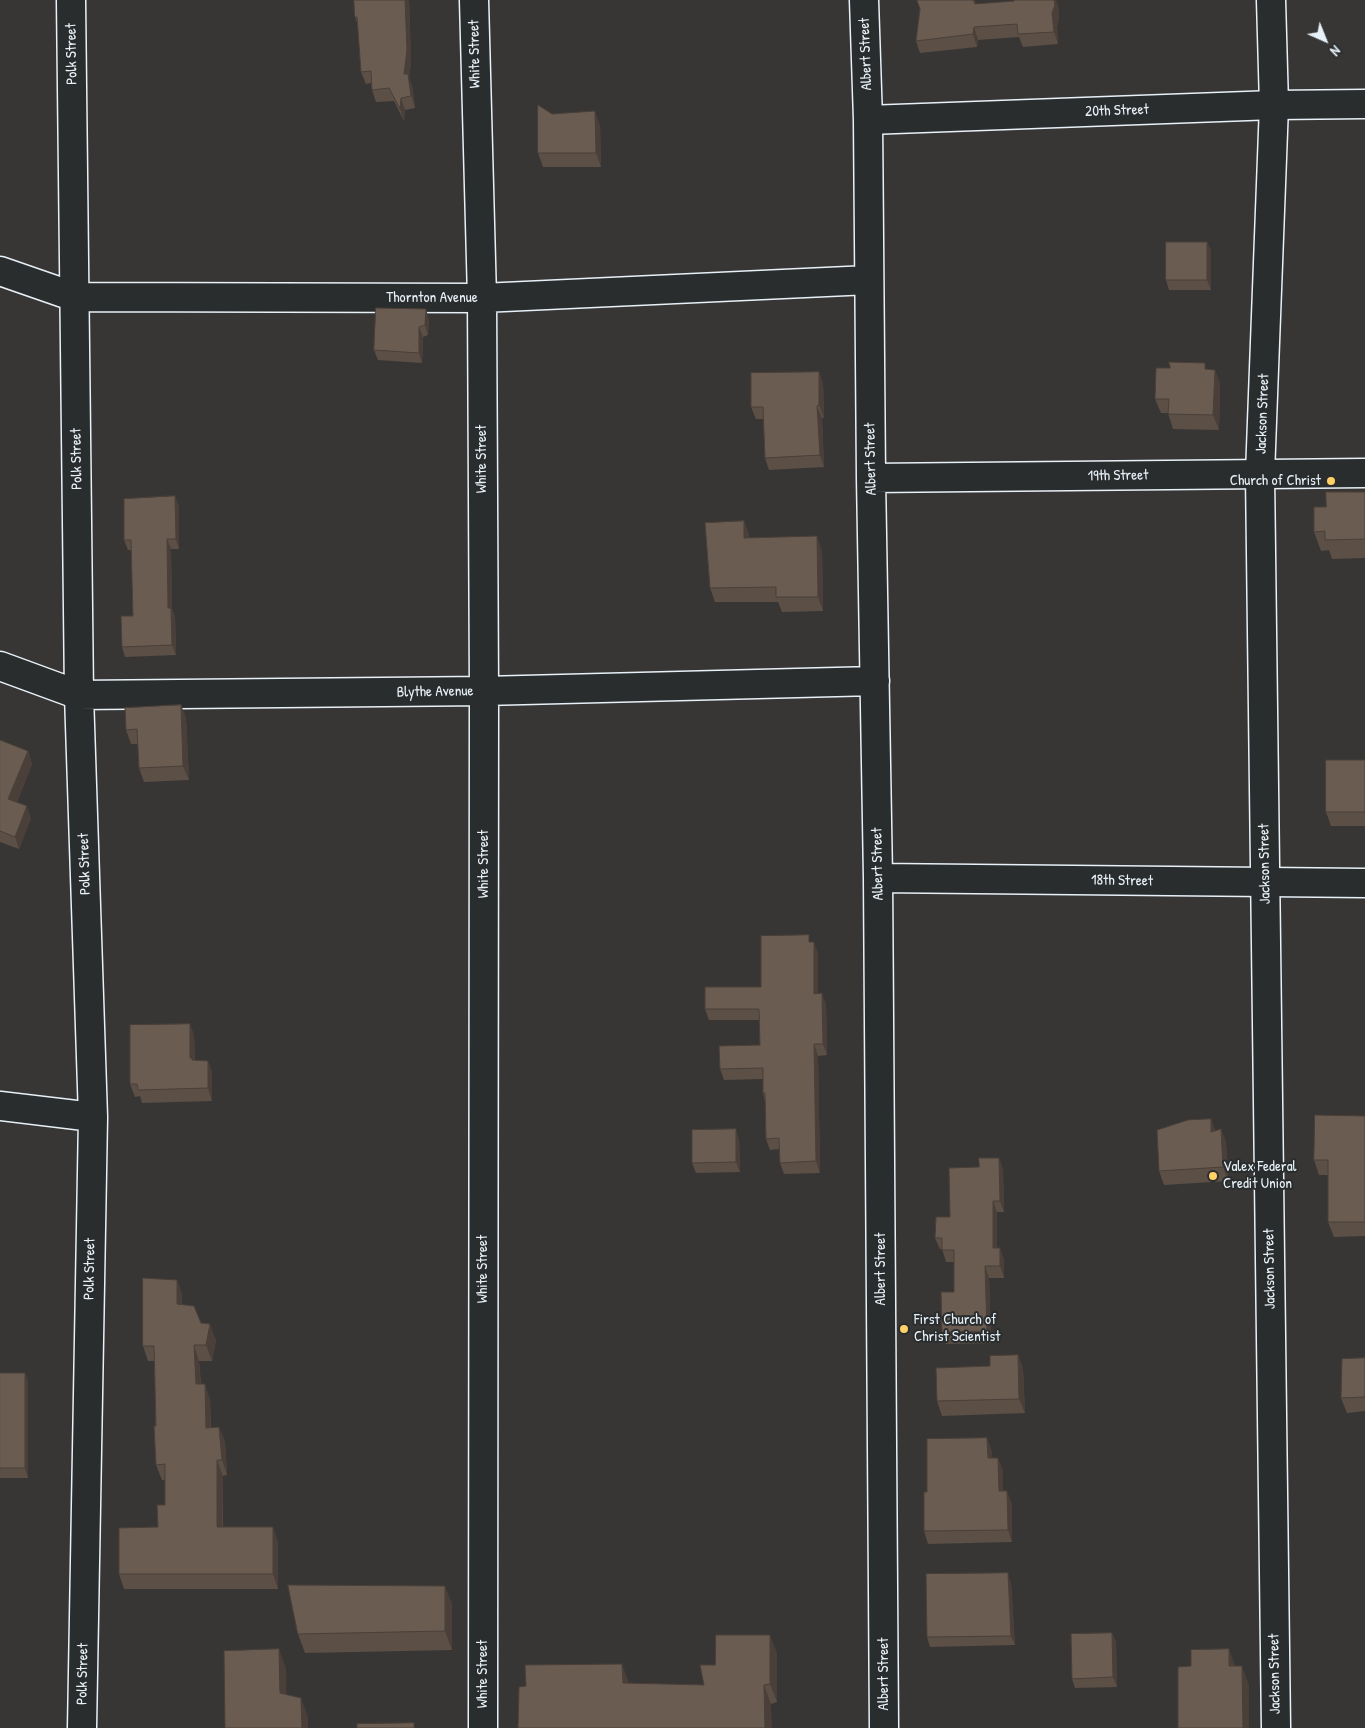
<!DOCTYPE html>
<style>
body{margin:0}
#map{position:relative;width:1365px;height:1728px;overflow:hidden;background:#373635;font-family:"Patrick Hand",sans-serif}
canvas{display:block}
.north{position:absolute;left:1300px;top:15px;width:50px;height:50px;-webkit-text-stroke:4px #2a2d2e;paint-order:stroke;rotate:136deg;font-size:14px;font-weight:700;line-height:20px;text-align:center;color:#e8f1f8}
.north::after{content:'';display:block;margin:auto;width:18px;height:22px;background:#e8f1f8;clip-path:polygon(50% 0,100% 100%,50% 72%,0 100%)}
</style>
<div id="map">
<canvas width="1365" height="1728"></canvas>
<div class="north">N</div>
</div>
<script>
const ctx = document.querySelector('canvas').getContext('2d');
ctx.lineJoin = 'round';
function trace(path, color, width, dash) { ctx.strokeStyle = color; ctx.lineWidth = width; ctx.lineCap = dash ? 'butt' : 'round'; ctx.setLineDash(dash || []); ctx.stroke(path); }
function paint(path, color) { ctx.fillStyle = color; ctx.fill(path, 'evenodd'); }
function drawText(font, color, halo, rows, align = 'center') {
  ctx.font = font + ' "Patrick Hand",sans-serif'; ctx.lineWidth = 4; ctx.setLineDash([]); ctx.textBaseline = 'middle'; ctx.strokeStyle = halo; ctx.fillStyle = color; for (const [text, x, y, turn = 0] of rows) {
    ctx.save(); ctx.translate(x, y); ctx.rotate((+turn || 0) * Math.PI / 180); ctx.textAlign = isNaN(turn) ? turn : align; if (halo) ctx.strokeText(text, 0, 0); ctx.fillText(text, 0, 0); ctx.restore();
  }
}
const minor = new Path2D(`
 M71,0L79,695L93,1117L82,1728
 M474,0L482,298L484,691L483,1728
 M864,0L868,120L871,478L878,878L884,1728
 M868,120L1274,105L1365,104
 M0,271L75,297L482,298L869,280
 M871,478L1365,473
 M0,666L79,695L484,691L875,681
 M878,878L1365,883
 M0,1106L93,1117`);
const major = new Path2D(`
 M1271,0L1274,105L1260,474L1276,1728`);
trace(minor, '#e8f1f8', 31);
trace(major, '#e8f1f8', 31);
trace(minor, '#2a2d2e', 28);
trace(major, '#2a2d2e', 28);
paint(new Path2D(`
 M354,0H409L411,62L409,78L412,86L415,108L405,110L404,121L394,101L376,102L372,90L371,83L366,84L361,72L358,26L355,17Z
 M917,0H974L976,4L1058,5L1059,18L1057,26L1058,44L1023,47L1019,37L978,40L977,47L920,53L916,41L920,9Z
 M552,114L600,125L601,167H543L538,153Z
 M1207,242L1211,251V290H1169L1166,280Z
 M429,319L428,335L423,337L422,363L378,360L374,350Z
 M1208,369L1215,370L1220,384L1219,430L1173,429L1168,413H1161L1155,399Z
 M819,372L823,384L824,418H822L824,467L769,470L765,458L763,419H756L751,407Z
 M1365,492V558L1332,559L1329,550L1321,551L1314,532L1326,507Z
 M179,506V549H171L172,609L175,617L176,655L125,657L122,647L133,616L131,550H128L124,540Z
 M744,521L749,535V538L822,551L823,611L782,612L778,602H715L710,588Z
 M181,705L186,719L189,780L144,782L139,768L138,744H131L126,730Z
 M0,740L28,751L32,764L17,802L31,818L19,849L0,842Z
 M1365,760V826H1331L1326,812Z
 M811,942L818,953V993L826,1004L827,1055L818,1056L820,1173L784,1174L780,1163L779,1149L770,1150L766,1139L765,1101L763,1093V1079L724,1080L720,1069L760,1045L759,1020H709L705,1009L761,987Z
 M190,1024L194,1036L195,1060L208,1061L212,1073V1101L142,1103L140,1096L135,1097L130,1084Z
 M1365,1116V1236L1334,1237L1328,1222V1175H1319L1314,1160Z
 M1211,1119L1215,1131L1221,1129L1226,1143L1228,1181L1164,1185L1159,1171Z
 M739,1139L740,1172L696,1173L692,1163Z
 M999,1158L1003,1170L1004,1212H997V1248L1004,1259V1278H989L991,1343L946,1344L942,1332L954,1292V1262H946L942,1249H940L935,1238L950,1217L979,1167Z
 M177,1280L182,1295V1305L201,1323L216,1340L212,1361H199L201,1384L210,1399L211,1428L219,1427L225,1442L227,1475L223,1476V1527L278,1542V1589H124L119,1574L158,1527L165,1505V1480H162L156,1465L155,1361H148L143,1346Z
 M1018,1355L1023,1369L1025,1413L942,1416L937,1401Z
 M1365,1358V1411L1347,1413L1341,1398Z
 M0,1373H25L28,1382V1478H0Z
 M992,1451V1458L1003,1470V1491L1012,1504V1542L928,1544L924,1531L927,1492Z
 M1011,1583L1015,1645L930,1647L927,1637Z
 M445,1586L452,1605V1650L305,1653L298,1634Z
 M1112,1633L1116,1642L1117,1687L1075,1688L1072,1679Z
 M777,1653V1702L771,1704L629,1683L704,1685L715,1665Z`), '#5b4f46');
paint(new Path2D(`
 M405,0H409L411,62L409,78L412,86L415,108L404,74Z
 M1053,0H1056L1058,5L1059,18L1057,26L1058,44L1054,32L1052,13Z
 M974,27L978,40L977,47L973,34Z
 M401,98L405,110L404,121L400,109Z
 M595,111L600,125L601,167L596,153Z
 M1207,242L1211,251V290L1207,280Z
 M426,309L429,319L428,335L425,325Z
 M419,327L423,337L422,363L419,353Z
 M1215,370L1220,384L1219,430L1213,415Z
 M819,372L823,384L824,418L819,405Z
 M817,406L822,418L824,467L820,455Z
 M175,496L179,506V549L176,539Z
 M744,521L749,535V552L744,538Z
 M817,536L822,551L823,611L818,597Z
 M167,539L171,549L172,609L175,617L176,655L172,645L168,608Z
 M181,705L186,719L189,780L183,766Z
 M28,751L32,764L13,811L8,799Z
 M27,806L31,818L19,849L15,837Z
 M814,942L818,953V1005L814,994Z
 M822,993L826,1004L827,1055L823,1044Z
 M190,1024L194,1036L195,1065L190,1058Z
 M814,1044L818,1056L820,1173L816,1161Z
 M208,1061L212,1073V1101L208,1088Z
 M1211,1119L1216,1133L1211,1132Z
 M736,1129L739,1139L740,1172L736,1162Z
 M1221,1129L1226,1143L1228,1181L1223,1167Z
 M999,1158L1003,1170L1004,1212L1000,1201Z
 M993,1201L997,1212V1259L993,1248Z
 M1000,1248L1004,1259V1278L1000,1266Z
 M985,1266L989,1278L991,1343L987,1331Z
 M177,1280L182,1295V1320L177,1304Z
 M210,1324L216,1340L212,1361L206,1345Z
 M194,1345L199,1361L202,1399L196,1384Z
 M1018,1355L1023,1369L1025,1413L1019,1399Z
 M25,1373L28,1382V1478L25,1468Z
 M205,1384L210,1399L211,1443L206,1428Z
 M219,1427L225,1442L227,1475L222,1460Z
 M987,1438L992,1451V1470L988,1458Z
 M998,1458L1003,1470V1504L999,1491Z
 M217,1460L223,1476L222,1543L217,1527Z
 M1007,1491L1012,1504V1542L1008,1530Z
 M273,1527L278,1542V1589L273,1574Z
 M1008,1573L1011,1583L1015,1645L1011,1636Z
 M445,1586L452,1605V1650L445,1631Z
 M1112,1633L1116,1642L1117,1687L1113,1677Z
 M770,1635L777,1653V1702L770,1684Z
 M279,1649L286,1668L287,1712L280,1693Z
 M1229,1649L1236,1668L1229,1666Z
 M622,1664L629,1683H623Z
 M1242,1666L1249,1685V1728H1243Z
 M764,1685L771,1704L772,1728H765Z
 M301,1698L308,1717V1728H302Z`), '#4a4039');
const building = new Path2D(`
 M354,0H405L407,50L404,74H408L411,96L401,98L400,109L389,88L372,90L371,71L361,72L357,17H355Z
 M917,0H973L975,4L1014,1V0H1054L1055,5L1052,13L1054,32L1018,34L1017,24L974,27L973,34L916,41L920,9Z
 M538,105L552,114L595,111L596,153H538Z
 M1166,242H1207V280H1166Z
 M376,308L426,309L425,325L419,327V353L374,350Z
 M1169,362L1205,363V369L1215,370L1213,415L1168,414L1169,399H1155L1156,368H1170Z
 M819,372V405L817,406L820,455L765,458L763,407H751V373Z
 M1326,492H1365V539L1325,540V531L1314,532V507H1326Z
 M175,496L176,539H167L168,608H171L172,645L122,647L121,616H133L131,540H124V499Z
 M744,521V538L817,536L818,597H776V587L710,588L705,523Z
 M181,705L183,766L139,768L137,729L126,730L125,708Z
 M0,740L28,751L8,799L27,806L15,837L0,831Z
 M1326,760H1365V812H1326Z
 M809,935V942H814V994L822,993L823,1044H814L816,1161L780,1163L779,1138L766,1139L765,1093H763V1068L720,1069L719,1046L760,1045L759,1009H705V987H761V936Z
 M190,1024V1058H192V1060L208,1061V1088L138,1090L137,1084H130V1025Z
 M1315,1115L1365,1116V1222H1328V1160H1314Z
 M1211,1119V1132L1221,1129L1223,1167L1159,1171L1157,1130L1188,1120Z
 M736,1129V1162L692,1163V1130Z
 M979,1158H999L1000,1201H993V1248H1000V1266H985L987,1331L942,1332L941,1292H954V1250H942V1238H935L936,1217H950L949,1168L979,1167Z
 M143,1278L177,1280V1304L194,1306L201,1323L210,1324L206,1345H194L196,1384H205L206,1428L219,1427L222,1460H217V1527H273V1574H119V1528L158,1527L157,1505H165V1464L156,1465L154,1426H156L154,1346H143Z
 M1018,1355L1019,1399L937,1401L936,1368L990,1366V1356Z
 M1365,1358V1397L1341,1398L1342,1359Z
 M0,1373H25V1468H0Z
 M987,1438L988,1458H998L999,1491H1007L1008,1530L924,1531V1492H927V1439Z
 M1008,1573L1011,1636L927,1637L926,1574Z
 M288,1585L445,1586V1631L298,1634Z
 M1112,1633L1113,1677L1072,1679L1071,1634Z
 M716,1635H770V1684L764,1685L765,1728H518L519,1687L526,1686L525,1665L622,1664L623,1683L704,1685L700,1665H715Z
 M279,1649L280,1693L301,1698L302,1728H225L224,1651Z
 M1229,1649V1666H1242L1243,1728H1178V1667L1191,1666V1650Z
 M414,1723V1728H357V1724Z`);
paint(building, '#6a5c51');
trace(building, '#4a4039', 1);
for (const [x, y, r, color] of [
 [1331,481,5,"#ffd166"],
 [1213,1176,5,"#ffd166"],
 [904,1329,5,"#ffd166"]
]) { const dot = new Path2D(); dot.arc(x, y, r, 0, 2 * Math.PI); ctx.fillStyle = color; ctx.fill(dot); trace(dot, '#2a2d2e', 2); }
drawText('15px', '#e8f1f8', '#2a2d2e', [
 ["Polk Street",72,54,-91],
 ["White Street",475,54,-91],
 ["Albert Street",866,54,-92],
 ["20th Street",1117,111,-2],
 ["Thornton Avenue",432,298],
 ["Jackson Street",1263,414,-88],
 ["Polk Street",77,459,-91],
 ["White Street",482,459,-90],
 ["Albert Street",871,459,-91],
 ["19th Street",1118,476,-1],
 ["Blythe Avenue",435,692,-1],
 ["Polk Street",85,864,-92],
 ["White Street",484,864,-90],
 ["Albert Street",878,864,-91],
 ["Jackson Street",1265,864,-91],
 ["18th Street",1122,881,1],
 ["Polk Street",90,1269,-89],
 ["White Street",483,1269,-90],
 ["Albert Street",881,1269,-90],
 ["Jackson Street",1270,1269,-91],
 ["Polk Street",83,1674,-89],
 ["White Street",483,1674,-90],
 ["Albert Street",884,1674,-90],
 ["Jackson Street",1275,1674,-91]
]);
drawText('15px', '#e8f1f8', '#2a2d2e', [
 ["Church of Christ",1321,481,"right"],
 ["Valex Federal",1223,1167],
 ["Credit Union",1223,1184],
 ["First Church of",914,1320],
 ["Christ Scientist",914,1337]
], 'left');
</script>
